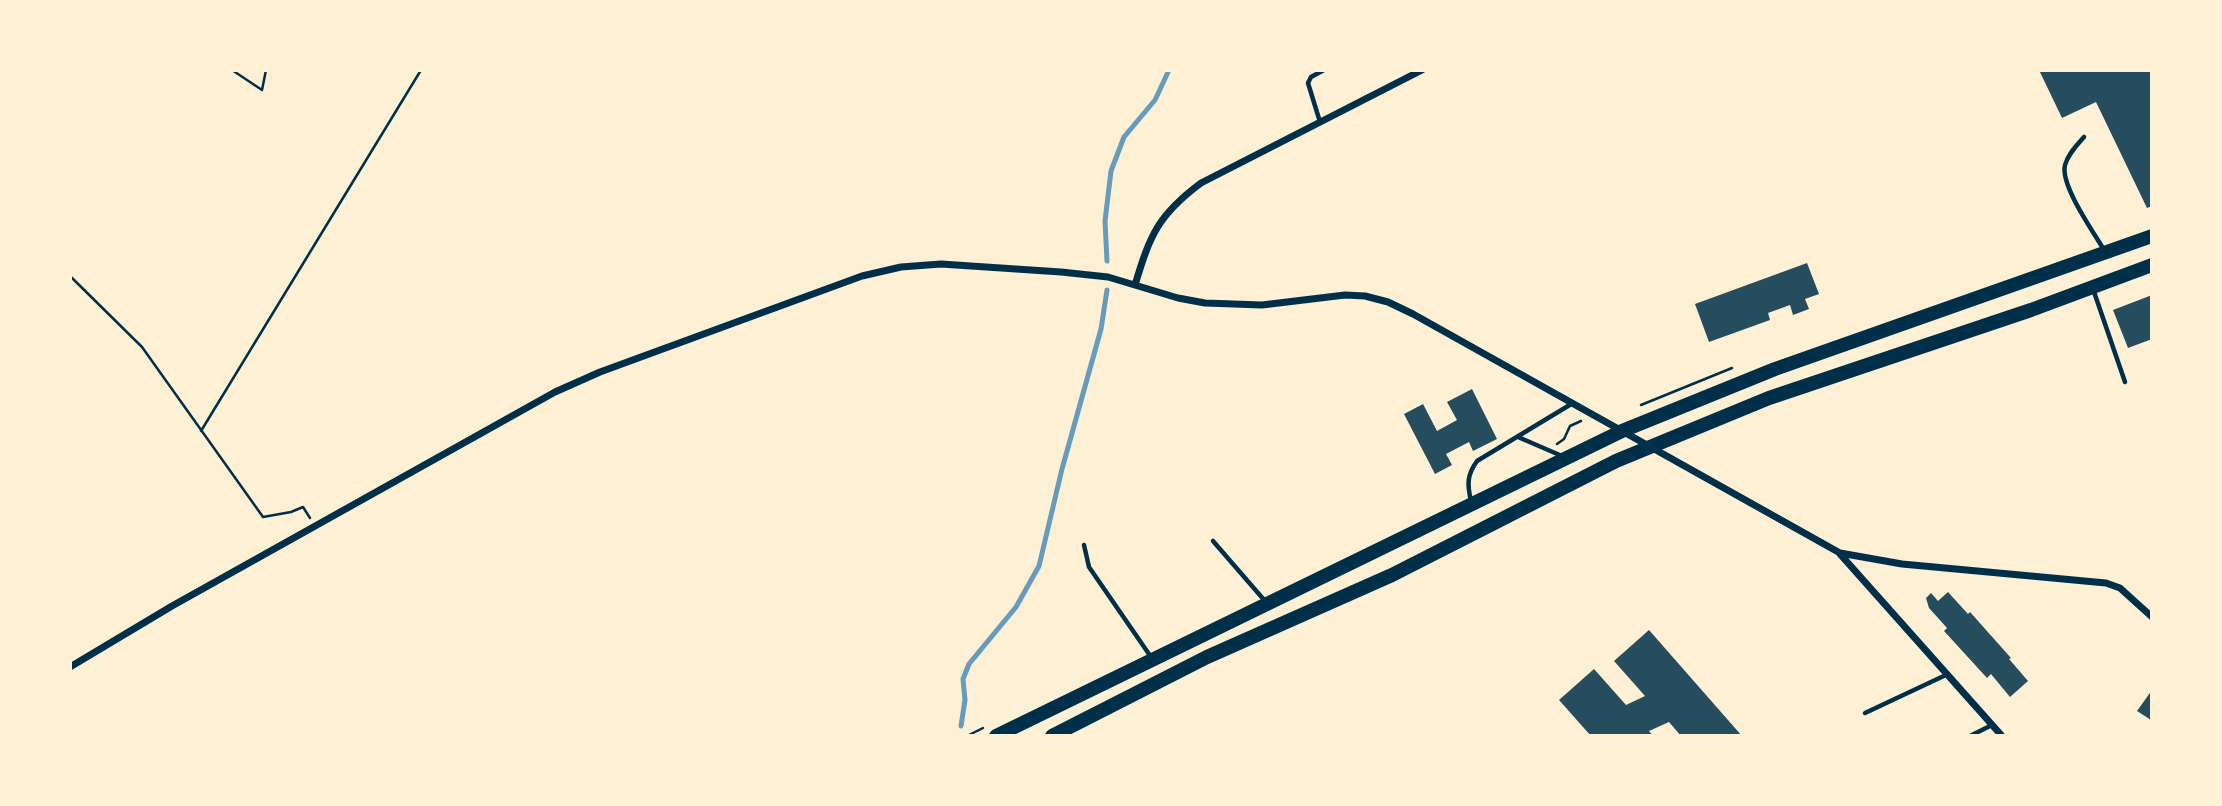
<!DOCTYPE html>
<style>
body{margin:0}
#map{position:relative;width:2222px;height:806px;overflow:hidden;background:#fdf0d5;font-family:"IBM Plex Sans",sans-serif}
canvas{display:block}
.frame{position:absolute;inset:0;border:72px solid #fdf0d5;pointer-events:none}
</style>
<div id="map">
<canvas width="2222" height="806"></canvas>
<div class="frame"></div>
</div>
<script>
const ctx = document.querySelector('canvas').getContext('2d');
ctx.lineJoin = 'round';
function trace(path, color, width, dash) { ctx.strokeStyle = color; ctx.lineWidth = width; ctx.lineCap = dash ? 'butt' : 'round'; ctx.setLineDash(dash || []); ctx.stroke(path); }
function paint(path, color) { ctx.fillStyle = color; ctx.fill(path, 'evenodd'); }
trace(new Path2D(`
 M1107,261L1105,221L1111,171L1124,137L1155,100L1169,70
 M961,726L965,700L963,679L969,664L1016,607L1039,566L1062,469L1101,329L1107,290`), '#669bbc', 5);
paint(new Path2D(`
 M2039,70H2152V206L2147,208L2096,102L2062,118Z
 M1807,263L1819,294L1805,299L1809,309L1793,315L1790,305L1768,313L1770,320L1709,342L1695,304Z
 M2152,295V339L2128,348L2113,310Z
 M1472,389L1497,439L1473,451L1469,442L1446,454L1452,465L1435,474L1404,414L1423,404L1437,431L1457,420L1447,402Z
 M1948,592L1968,614L1970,612L2011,658L2009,659L2028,681L2010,697L1991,674L1987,678L1944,631L1947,628L1929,608L1926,598L1931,593L1938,601Z
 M1649,630L1742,736H1681L1669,722L1649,731L1653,736H1591L1559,700L1594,669L1626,705L1645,696L1614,661Z
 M2152,690V718L2151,720L2137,711Z`), '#264d5e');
trace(new Path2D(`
 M232,70L262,90L266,70
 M70,276L142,347L263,517L291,512L303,507L310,518
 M1641,405L1732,368
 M201,431L421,70
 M1557,444L1564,439L1570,426L1581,421
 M967,736L983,728`), '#003049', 2.5);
trace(new Path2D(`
 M1320,122L1308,83L1311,77L1324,70
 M2084,137C2077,145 2068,154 2065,165C2060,185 2093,231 2104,250
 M2093,289L2125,382
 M1518,437L1562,456
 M1471,501C1467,484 1467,475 1477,461L1573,403
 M1213,541L1265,601
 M1084,545L1089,567L1151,657
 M1865,713L1948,674
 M1970,736L1992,725`), '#003049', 4.5);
trace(new Path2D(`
 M1135,285C1150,235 1158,215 1201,183L1422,70
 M1840,554L2002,736
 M70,667L172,606L555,392L600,372L862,276L901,267L941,264L1061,272L1108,277L1178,298L1205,303L1262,305L1345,295L1365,296L1388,302L1413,314L1840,553L1902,564L2106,583L2120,588L2152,617`), '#003049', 7);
trace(new Path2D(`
 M996,736L1622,431L1775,369L2152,236
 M1052,736L1207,657L1392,575L1616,461L1769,398L2031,310L2152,265`), '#003049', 14);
</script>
